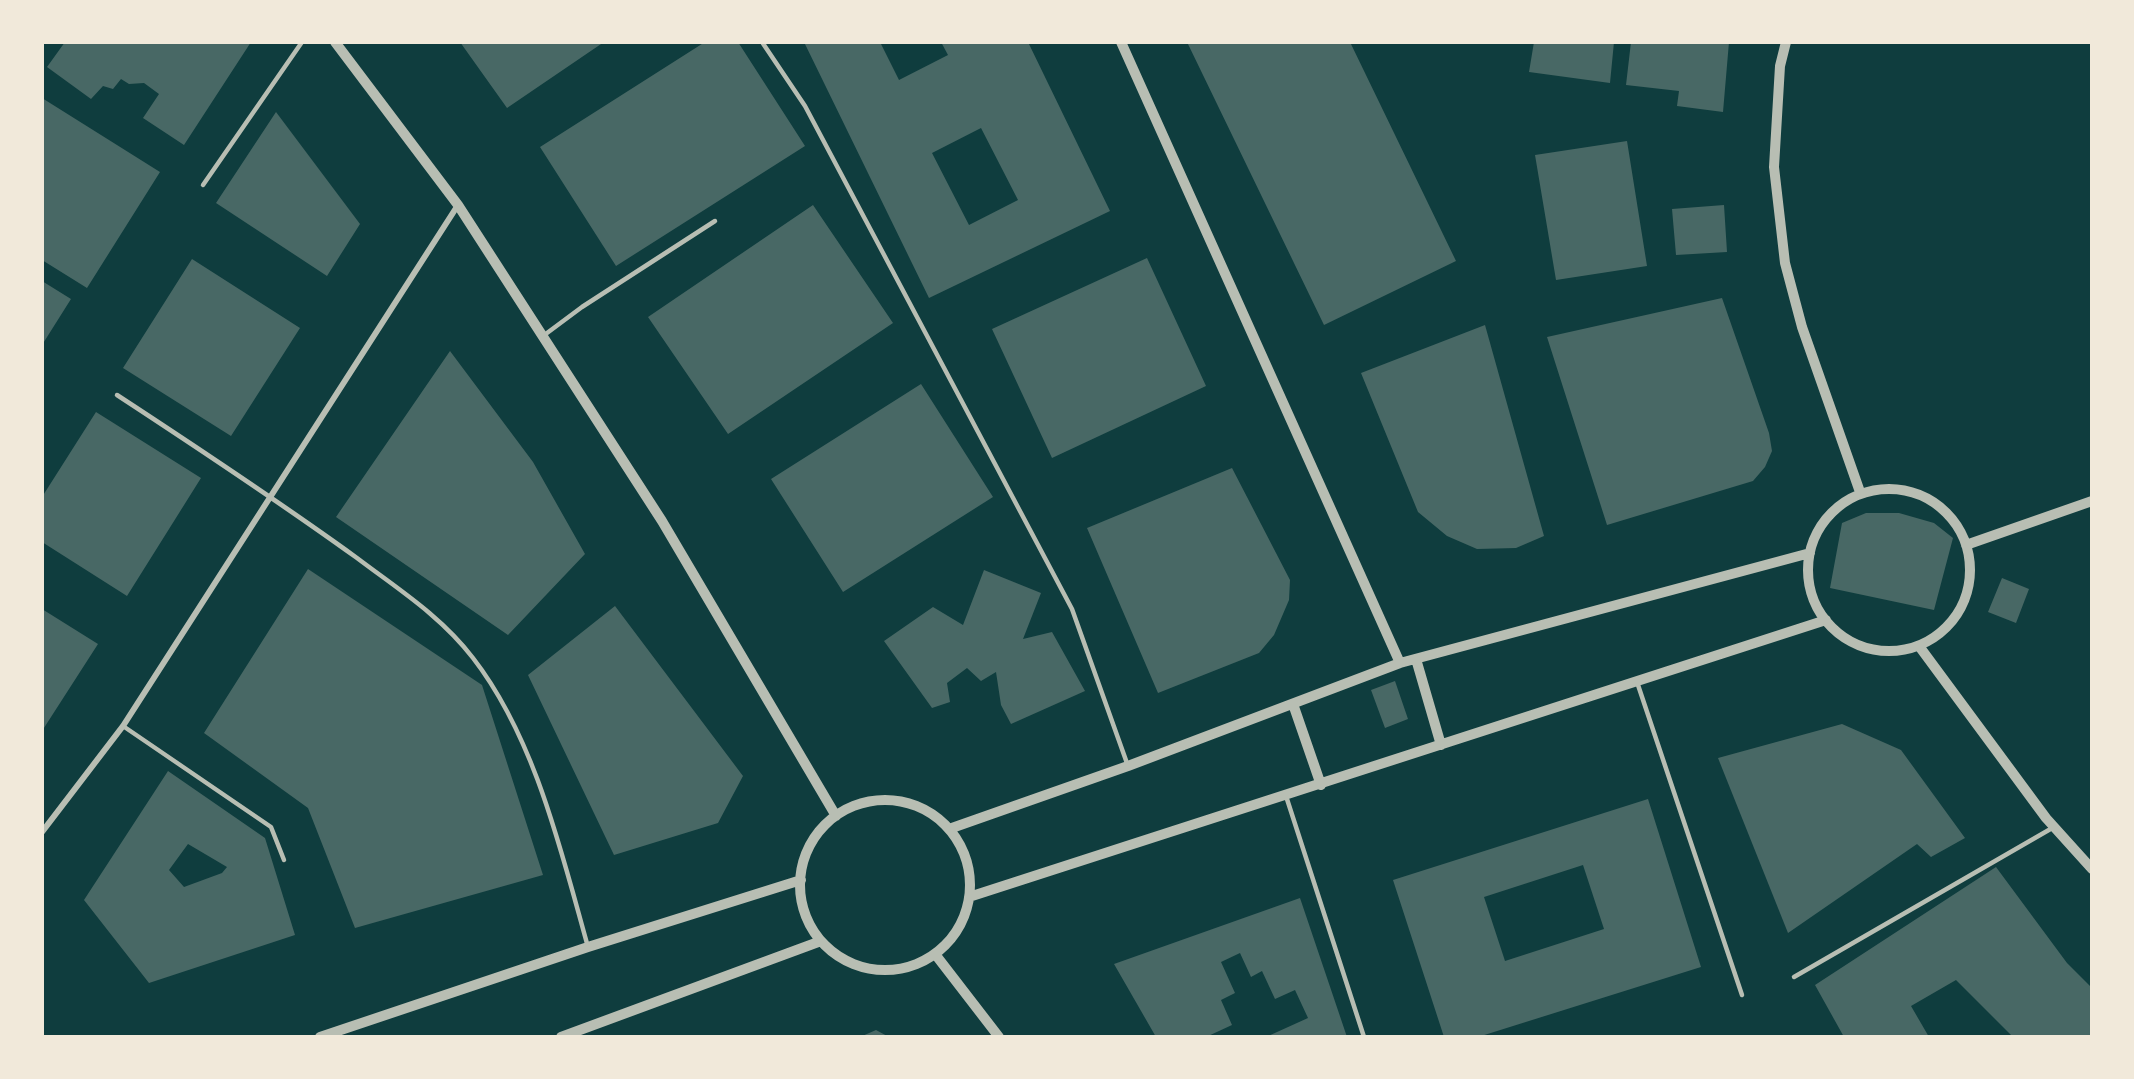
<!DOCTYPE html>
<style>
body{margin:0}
#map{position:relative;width:2134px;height:1079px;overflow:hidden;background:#0f3d3e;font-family:"Fira Sans Condensed",sans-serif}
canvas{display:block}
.frame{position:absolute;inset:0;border:44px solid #f1e9da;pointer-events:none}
</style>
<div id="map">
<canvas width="2134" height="1079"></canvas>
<div class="frame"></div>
</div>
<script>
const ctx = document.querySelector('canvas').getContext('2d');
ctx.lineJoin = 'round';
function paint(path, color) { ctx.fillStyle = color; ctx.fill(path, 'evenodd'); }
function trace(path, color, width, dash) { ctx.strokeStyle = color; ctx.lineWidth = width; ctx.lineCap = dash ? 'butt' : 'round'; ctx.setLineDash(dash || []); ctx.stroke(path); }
paint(new Path2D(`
 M65,42H251L184,145L143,118L159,94L144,83L129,84L121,79L113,89L103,86L91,99L47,67Z
 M460,42H604L507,108Z
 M705,42H738L805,146L616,266L540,147Z
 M804,42H880L899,80L948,55L941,42H1028L1110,211L929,298ZM981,128L1018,200L969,225L932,153Z
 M1187,42H1350L1456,261L1324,325Z
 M1534,42H1614L1610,83L1529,72Z
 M1631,42H1729L1723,112L1677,106L1679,91L1626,85Z
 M42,98L160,172L87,288L42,260Z
 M276,112L360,224L327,276L216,203Z
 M1627,141L1647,266L1556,280L1535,155Z
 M813,205L893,323L728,434L648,317Z
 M1724,205L1727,252L1676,255L1672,209Z
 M1147,258L1206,386L1052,458L992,329Z
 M192,259L300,328L231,436L123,368Z
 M42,281L71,299L42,345Z
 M1722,298L1769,433L1772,451L1765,467L1753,481L1607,525L1547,337Z
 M1485,325L1544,536L1516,548L1477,549L1447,536L1418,512L1361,373Z
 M450,351L533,462L585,554L508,635L336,517Z
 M921,384L993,497L843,592L771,479Z
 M96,412L201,478L127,596L42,542V497Z
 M1232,468L1290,580L1289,600L1274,635L1259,653L1158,693L1087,528Z
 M1866,513H1899L1934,523L1953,538L1934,610L1830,588L1842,523Z
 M308,569L482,685L543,875L355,928L308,808L204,733Z
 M984,570L1041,593L1023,639L1052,632L1085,691L1011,724L1001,705L996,672L981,681L967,668L947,683L950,702L932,708L884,641L933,607L963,625Z
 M2002,578L2029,589L2016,623L1988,612Z
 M615,606L743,776L718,823L614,855L528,675Z
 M42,609L98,644L42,731Z
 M1395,681L1408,719L1385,728L1371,690Z
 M1842,724L1901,750L1965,838L1931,857L1917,844L1788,933L1718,758Z
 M168,771L265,838L295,935L149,983L84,900ZM188,844L227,867L222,873L184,887L169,870Z
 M1648,799L1701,967L1478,1037H1444L1393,880ZM1583,865L1604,929L1505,961L1484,897Z
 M1996,867L2067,963L2092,988V1037H2013L1956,980L1911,1006L1929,1037H1844L1815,985Z
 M1300,898L1347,1037H1266L1308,1018L1295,990L1275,999L1262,971L1251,977L1240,953L1221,962L1235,993L1221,1000L1232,1025L1206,1037H1156L1114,964Z
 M876,1030L889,1037H860Z`), '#486865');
trace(new Path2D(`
 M762,42L805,106L1072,609L1128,766
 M203,185L302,42
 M543,336L582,307L715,221
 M117,395C198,448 278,501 357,558C398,589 441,616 473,658C535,738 561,851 588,947
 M1637,682L1742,995
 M123,726L271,827L284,860
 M1286,796L1364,1037
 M1794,977L2054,827`), '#b8beb3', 4.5);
trace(new Path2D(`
 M42,832L123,726L458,205`), '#b8beb3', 6);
trace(new Path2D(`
 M335,42L458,205L662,521L836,816
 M1121,42L1400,663
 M1786,42L1780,66L1774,167L1785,263L1802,327L1860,492
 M1808 570a81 81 0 1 1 162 0a81 81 0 1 1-162 0Z
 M1966,545L2092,501
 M1919,646L2046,818L2092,869
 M1416,659L1441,745
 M1293,704L1321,785
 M800 885a85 85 0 1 1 170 0a85 85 0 1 1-170 0Z
 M949,829L1128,766L1400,663L1810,553
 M969,897L1826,620
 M935,954L999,1037
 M320,1037L588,947L801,880
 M561,1037L821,941`), '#b8beb3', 10);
</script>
